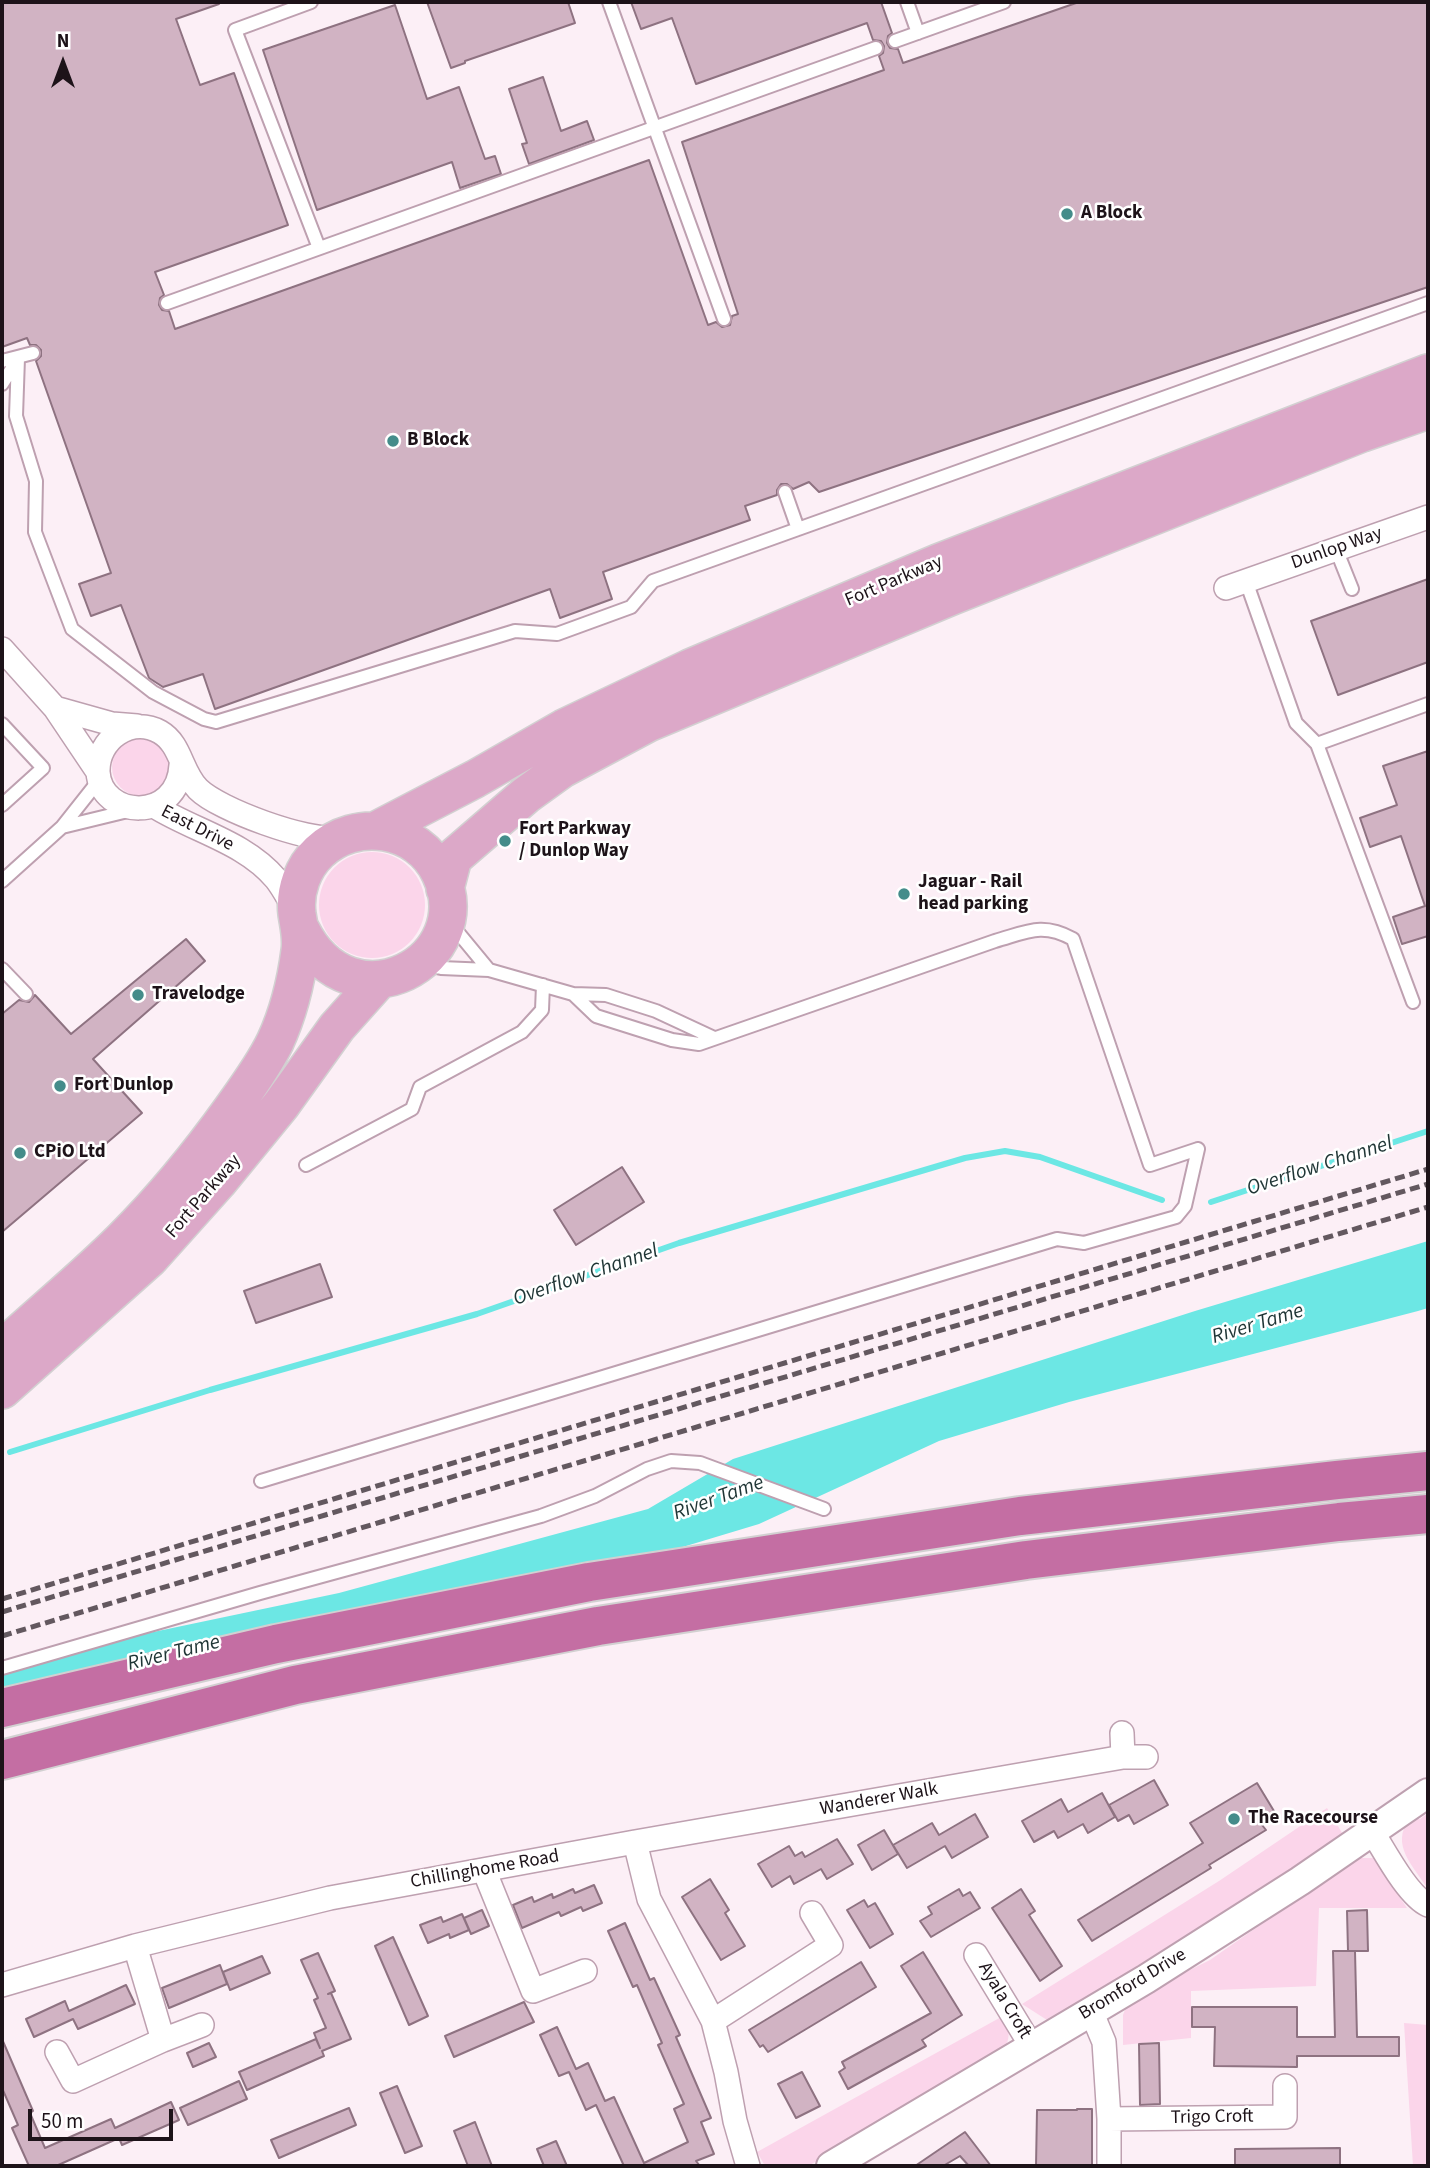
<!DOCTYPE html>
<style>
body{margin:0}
#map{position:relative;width:1430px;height:2168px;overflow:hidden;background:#fceff6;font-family:"Source Sans 3",sans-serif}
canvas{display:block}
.frame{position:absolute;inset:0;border:4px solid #1d1319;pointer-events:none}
.north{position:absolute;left:28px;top:28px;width:70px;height:70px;-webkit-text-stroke:5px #fff;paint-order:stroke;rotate:0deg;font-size:19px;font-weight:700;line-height:28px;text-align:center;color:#1d1319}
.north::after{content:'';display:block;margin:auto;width:24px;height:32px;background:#1d1319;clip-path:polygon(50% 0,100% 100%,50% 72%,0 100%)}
.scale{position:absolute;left:28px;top:2109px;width:145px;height:32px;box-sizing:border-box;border:4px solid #1d1319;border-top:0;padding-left:9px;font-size:21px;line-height:24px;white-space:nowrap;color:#1d1319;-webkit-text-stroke:5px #fff;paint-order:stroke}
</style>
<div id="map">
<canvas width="1430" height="2168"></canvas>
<div class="frame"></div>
<div class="north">N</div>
<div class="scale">50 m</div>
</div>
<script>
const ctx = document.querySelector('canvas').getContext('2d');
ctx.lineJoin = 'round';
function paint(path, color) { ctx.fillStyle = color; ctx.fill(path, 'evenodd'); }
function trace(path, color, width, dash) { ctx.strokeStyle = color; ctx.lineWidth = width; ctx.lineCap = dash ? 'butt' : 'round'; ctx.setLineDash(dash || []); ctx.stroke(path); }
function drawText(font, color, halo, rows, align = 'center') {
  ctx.font = font + ' "Source Sans 3",sans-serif'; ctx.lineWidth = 5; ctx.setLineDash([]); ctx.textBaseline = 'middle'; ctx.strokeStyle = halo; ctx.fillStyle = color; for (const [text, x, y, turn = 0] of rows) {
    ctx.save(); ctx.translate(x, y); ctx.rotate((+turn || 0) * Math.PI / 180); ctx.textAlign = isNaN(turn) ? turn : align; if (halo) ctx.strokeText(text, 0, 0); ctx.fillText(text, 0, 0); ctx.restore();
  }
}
paint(new Path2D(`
 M112 767a29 29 0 1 1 58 0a29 29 0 1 1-58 0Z
 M319 905a53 53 0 1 1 106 0a53 53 0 1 1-106 0Z
 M1327,1808L1344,1836L1338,1842L1056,2020H1047L1022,2004L1219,1881Z
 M1428,1813V1889C1414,1867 1389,1844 1410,1819H1420Z
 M1356,1858H1373L1407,1908H1319L1316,1986L1191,1991V2038L1123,2045V2015L1129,2000L1210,1960Z
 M1003,2016C1010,2031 1011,2037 1003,2052L810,2165L765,2166L757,2152Z
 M1404,2023L1428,2025V2166H1413Z`), '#fbd5ea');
paint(new Path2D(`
 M1428,1241V1308L1418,1311L1069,1402L939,1441L759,1524L507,1600L2,1711V1673L139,1635L339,1593L648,1509L733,1459L1195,1311Z`), '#6ce7e4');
trace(new Path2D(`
 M1211,1202L1428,1131
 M10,1452L210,1390L477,1314L679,1243L965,1158L1005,1151L1040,1157L1162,1200`), '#6ce7e4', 6);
const building = new Path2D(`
 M2,2H219V4L176,19L200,85L234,73L288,225L155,272L164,295L160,298L159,305L162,310L169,311L175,329L649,160L708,325L716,322L722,327L730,325L732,316L738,314L682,142L884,70L879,56L883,53L884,46L881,41L873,40L867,23L696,84L672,18L641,29L631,2H881L892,33L888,36L887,43L890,48L898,49L903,63L1079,2H1428V287L819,492L809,482L793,489L787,484H781L777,490V495L745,506L750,520L603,572L612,599L560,618L550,589L215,709L203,674L163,687L149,678L121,605L91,616L79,584L111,573L36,361L41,356V350L36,345H30L27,338L2,347Z
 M427,2H568L575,23L465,61V63L451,68Z
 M395,5L427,99L459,87L485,159L495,156L501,174L460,188L452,162L317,210L263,50Z
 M543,77L561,131L587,121L594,140L529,164L522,144L527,143L509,89Z
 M1428,579V662L1338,695L1311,621Z
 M1428,751V936L1402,944L1393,917L1425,906L1401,836L1370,847L1360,818L1397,805L1383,766Z
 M186,939L205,961L93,1059L142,1113L2,1232V1014L19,1000L29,1002L35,995L71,1034Z
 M622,1167L644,1202L576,1245L554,1210Z
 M320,1264L332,1297L256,1323L244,1291Z
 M1154,1780L1168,1805L1134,1824L1129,1815L1118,1821L1109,1805Z
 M1257,1783L1277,1816L1262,1825L1266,1830L1209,1865L1211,1868L1092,1941L1078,1920L1203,1843L1190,1823Z
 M1102,1793L1115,1817L1088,1833L1083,1824L1058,1838L1054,1831L1034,1842L1022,1821L1061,1799L1068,1812Z
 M975,1814L988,1837L952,1858L945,1846L907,1868L893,1845L932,1823L939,1835Z
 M884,1830L898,1854L872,1870L858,1845Z
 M837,1839L853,1864L827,1879L821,1869L794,1884L790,1876L772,1887L758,1864L789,1846L795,1856L802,1852L805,1857Z
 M710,1879L729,1910L725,1913L745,1946L721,1960L682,1897Z
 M594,1885L602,1903L583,1911L581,1907L561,1916L559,1912L522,1928L513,1905L532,1897L534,1902L552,1894L553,1898L573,1889L575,1893Z
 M959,1889L963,1896L970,1892L980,1908L931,1937L920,1921L932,1914L928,1907Z
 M1021,1889L1035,1911L1029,1915L1062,1966L1040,1981L992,1908Z
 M864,1900L868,1907L875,1903L893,1934L870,1948L847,1910Z
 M482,1910L489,1926L471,1934L464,1918Z
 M1367,1910L1368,1951H1348L1347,1911Z
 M462,1914L469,1930L450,1938L449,1934L428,1943L420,1925L441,1917L443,1922Z
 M625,1923L650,1980L654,1978L680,2035L676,2037L711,2118L701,2122L714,2154L696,2161L700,2166H624L596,2105L586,2110L569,2072L559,2076L540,2035L557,2027L576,2069L588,2063L605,2101L614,2097L644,2163L688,2142L674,2109L684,2104L658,2045L662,2043L637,1985L633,1987L608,1931Z
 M393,1937L428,2016L409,2025L375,1946Z
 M1333,1951H1355L1357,2037H1399V2056H1297V2067L1214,2066L1215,2027H1192V2007H1297V2037H1335Z
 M923,1952L962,2015L922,2040L926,2046L848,2089L839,2072L845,2068L842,2062L931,2013L901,1966Z
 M318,1953L335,1991L328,1994L331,1993L351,2039L322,2051L324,2056L247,2090L239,2072L316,2039L320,2048L314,2033L326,2028L314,2000L318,1998L301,1960Z
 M262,1956L270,1973L230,1990L223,1972Z
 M861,1962L876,1987L768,2052L763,2045L760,2047L749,2030Z
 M220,1965L227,1984L169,2008L162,1988Z
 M126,1985L135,2004L78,2029L73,2019L34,2037L26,2019L65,2001L69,2011Z
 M524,2002L534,2022L454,2057L445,2036Z
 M2,2039L33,2111L30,2113L45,2148L111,2119L115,2128L171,2102L179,2120L122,2145L119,2138L56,2166H29L12,2128L18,2125L2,2088Z
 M209,2043L216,2057L193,2067L187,2053Z
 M1159,2043L1160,2104L1140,2105L1139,2044Z
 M802,2072L820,2106L796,2118L778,2084Z
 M239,2081L247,2099L188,2125L180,2108Z
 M397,2086L422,2146L405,2153L380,2093Z
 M349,2108L356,2125L279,2158L271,2140Z
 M1077,2109H1092V2166H1036L1037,2110H1077Z
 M475,2122L492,2166H468L454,2131Z
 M965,2132L991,2166H969L960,2156L943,2166H915Z
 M556,2141L567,2166H544L537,2149Z
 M1340,2148V2166H1235V2149Z`);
paint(building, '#d1b3c3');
trace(building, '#8e7281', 2);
const service = new Path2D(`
 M311,2L235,30L319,248
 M609,2L724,319
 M907,2L918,33
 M895,41L1004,2
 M167,303L876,48
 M18,358L16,416L36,481L35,532L72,629L153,692L204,719L216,722L515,631L557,634L631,607L653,581L1428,303
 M2,361L33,353
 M2,384L18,359
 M785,492L798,529
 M1336,549L1352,589
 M1246,581L1296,723L1317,744
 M2,724L43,768L2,805
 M62,827L132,810
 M2,881L62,827L100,779
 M451,924L489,970
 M427,965L441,968L489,970L573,994L606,995L656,1011L714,1038
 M2,969L26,994
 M573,994L596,1016L672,1040L699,1044L995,941C1027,932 1042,922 1073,939L1150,1165L1198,1149
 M1413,1002L1317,744L1428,704
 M306,1165L412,1109L420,1087L522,1032L542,1010L543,985
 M261,1481L1057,1239L1084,1243L1176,1217L1185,1206L1198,1149
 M2,1668L260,1593L541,1516L595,1496L647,1469L671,1461L700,1463L824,1509`);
const minor = new Path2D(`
 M1226,588L1428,517
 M2,649L55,708L98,772
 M55,708L112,724L137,726
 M181,765C178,823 101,819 98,772C97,739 131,716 160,732C181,744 181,772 198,789C219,810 308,842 337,838
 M154,806C194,831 245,842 276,879C284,889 290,902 297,912
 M1122,1733L1123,1757
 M1373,1833C1385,1852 1408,1896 1428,1905
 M635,1842L1123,1757H1146
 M484,1870L533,1991L585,1971
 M976,1955L1032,2047
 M2,1985L135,1946L330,1898L635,1842L649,1899L713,2021L726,2072L735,2121L748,2166
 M1091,2011L1104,2042L1109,2119V2166
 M713,2021L831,1945L812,1913
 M163,2040L202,2025
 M57,2052L73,2081L163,2040L135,1946
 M1109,2119L1285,2117V2086`);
const tertiary = new Path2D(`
 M831,2166L1146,1979L1300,1881L1428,1793`);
const primary = new Path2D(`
 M377,830L475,779L564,728L690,668L938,563L1428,373
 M445,889L453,858L526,795L562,769L648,723L952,596L1362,433L1428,410
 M2,1349C42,1312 85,1277 123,1239C163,1199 199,1155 232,1109C247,1088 264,1065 275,1042C288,1014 296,982 300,951C302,938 299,927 297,914C294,891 303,867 319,852C356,817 418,827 440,873C481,960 352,1031 301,930
 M2,1390L150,1258L218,1182L281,1105L337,1027L379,980`);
const motorway = new Path2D(`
 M2,1708L276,1644L589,1582L1020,1516L1337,1480L1428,1471
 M2,1760L295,1685L598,1626L1026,1560L1339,1522L1428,1514`);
trace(service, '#bea0b0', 16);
trace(minor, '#bea0b0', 26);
trace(tertiary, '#bea0b0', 32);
trace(primary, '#d2d0d1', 40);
trace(motorway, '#d2d0d1', 42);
trace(service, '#fff', 12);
trace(minor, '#fff', 23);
trace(tertiary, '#fff', 28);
trace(primary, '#dca8c8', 37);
trace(motorway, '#c46ea3', 38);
trace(new Path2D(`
 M2,1599L1428,1169
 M2,1612L1428,1184
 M2,1636L1428,1207`), '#63585f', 5, [10, 5]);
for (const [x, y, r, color] of [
 [1067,214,7,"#448c8a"],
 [393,441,7,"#448c8a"],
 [505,841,7,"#448c8a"],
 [904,894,7,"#448c8a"],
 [138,995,7,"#448c8a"],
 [60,1086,7,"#448c8a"],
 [20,1153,7,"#448c8a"],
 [1234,1819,7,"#448c8a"]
]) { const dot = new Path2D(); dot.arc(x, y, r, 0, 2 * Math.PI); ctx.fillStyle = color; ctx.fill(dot); trace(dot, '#fff', 2.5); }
drawText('bold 19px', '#1d1319', '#fff', [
 ["A Block",1081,214],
 ["B Block",407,441],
 ["Fort Parkway",519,830],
 ["/ Dunlop Way",519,852],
 ["Jaguar - Rail",918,883],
 ["head parking",918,905],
 ["Travelodge",152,995],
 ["Fort Dunlop",74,1086],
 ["CPiO Ltd",34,1153],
 ["The Racecourse",1248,1819]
], 'left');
drawText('19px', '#1d1319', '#fff', [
 ["Dunlop Way",1337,549,-19],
 ["Fort Parkway",894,582,-23],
 ["East Drive",197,829,27],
 ["Fort Parkway",204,1197,-49],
 ["Wanderer Walk",879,1800,-10],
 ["Chillinghome Road",485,1870,-10],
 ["Bromford Drive",1133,1985,-31],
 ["Ayala Croft",1004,2001,59],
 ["Trigo Croft",1212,2118,-1]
]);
drawText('italic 21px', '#1f3535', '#fff', [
 ["Overflow Channel",1320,1167,-18],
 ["Overflow Channel",586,1276,-19],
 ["River Tame",1258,1325,-17],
 ["River Tame",719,1499,-20],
 ["River Tame",174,1654,-14]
]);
</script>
